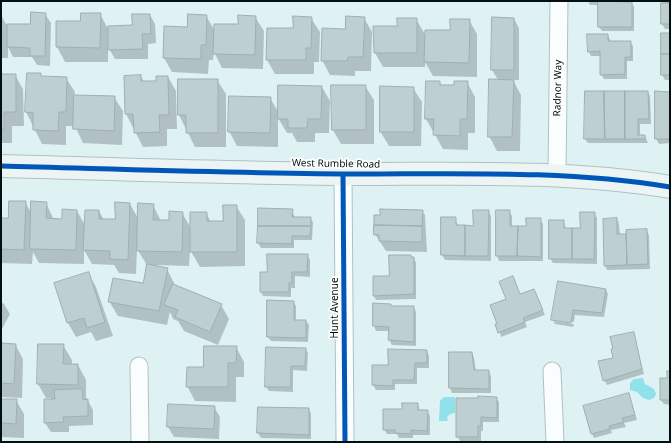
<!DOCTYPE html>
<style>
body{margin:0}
#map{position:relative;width:671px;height:443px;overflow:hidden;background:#def2f4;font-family:"Noto Sans",sans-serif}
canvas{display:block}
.frame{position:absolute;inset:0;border:2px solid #021012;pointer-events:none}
</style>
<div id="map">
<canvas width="671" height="443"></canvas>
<div class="frame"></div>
</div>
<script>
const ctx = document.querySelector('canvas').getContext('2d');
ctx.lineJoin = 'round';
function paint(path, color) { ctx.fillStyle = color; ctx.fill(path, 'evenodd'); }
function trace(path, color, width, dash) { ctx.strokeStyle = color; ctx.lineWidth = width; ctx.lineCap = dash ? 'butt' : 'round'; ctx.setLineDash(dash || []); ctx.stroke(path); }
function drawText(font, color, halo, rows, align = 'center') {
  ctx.font = font + ' "Noto Sans",sans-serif'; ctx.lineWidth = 3.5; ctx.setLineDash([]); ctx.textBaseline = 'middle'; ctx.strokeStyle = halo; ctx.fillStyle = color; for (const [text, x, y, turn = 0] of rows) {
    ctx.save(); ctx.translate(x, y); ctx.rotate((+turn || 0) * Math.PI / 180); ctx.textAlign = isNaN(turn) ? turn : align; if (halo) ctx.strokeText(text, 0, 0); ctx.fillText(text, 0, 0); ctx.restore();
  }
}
paint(new Path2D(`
 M643,378L645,384L654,389L656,394L654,398L649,400L643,398L637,392L630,390V383L634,379Z
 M444,397H455V413L450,414L447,417L448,421H439L440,401Z`), '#90e1ea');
paint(new Path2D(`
 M588,1H631L634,7V31H602L599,27V5H590Z
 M662,1H670V29H665L662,24Z
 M45,14L51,23L50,66L37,65L32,57H13L8,47V58H1V15L6,24L31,25Z
 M100,14L107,27L133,26L150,15L155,24L156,43L148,44V59H115L108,47V62H65L57,47V22H81Z
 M206,16L215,31L239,25L255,17L264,31L263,69L222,68L214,52L213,60H209L208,74L172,72L164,58V27L188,28Z
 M311,18L320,32L319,62H314V74H275L267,60L294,29Z
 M364,18L372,32L371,71H355V76L330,75L322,60L346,30Z
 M416,19L426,36L451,31L469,20L477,34V77L433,76L425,62V67H383L375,53L398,27Z
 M514,19L519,28V80H513L521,95L520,151H497L489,136L498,80L492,70Z
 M670,33V80H665L662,75Z
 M608,35L611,42H630L633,46V61H627V79H604L601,74V56H591L589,52Z
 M40,74L42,77L66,78L75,92L74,96L114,97L123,111L122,145L83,143L75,126H66V145L42,144L26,112Z
 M1,75H15L23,89L24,126H12V143H1Z
 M141,76L144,82H158L168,77L176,91L177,129H167V146L143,147L126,114L125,77Z
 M217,80L226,94V147H195L179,115Z
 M439,82L442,86H455L467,82L475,97V133H468V150L443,149L426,119Z
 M332,86H365L374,100V144H341L333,130Z
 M322,87L330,101L329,133H315V142H297L292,133H287L278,118V147L237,146L229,131L270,98L279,113Z
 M413,88L422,102L421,146H389L380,131Z
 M648,92L650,96L651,124H640V136H645L648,143H588L585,139Z
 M670,92V143L659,144L656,139Z
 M25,202L32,214L46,203L54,220H63L77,211L85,225L99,211L104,220H115L130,204L139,220L153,205L161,221H169L182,213L191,228L206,213L211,222H224L236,206L245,220V266L200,267L190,250L189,266L155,265L167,269L175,285L221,305L229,319L218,345L184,331L178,321L173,319L170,312L167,325L118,316L109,301L143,284L147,265L137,249L136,274L119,273L114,265L92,264L84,250V264L39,263L33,252L32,264L1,263V219H9Z
 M259,209L292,210L295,218H310L313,222L312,240H294V248H261L258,243Z
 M422,211L425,215L427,252L386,251L375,234Z
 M488,211L491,216V261L445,260L442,255V218H455L458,226L474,227Z
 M509,211L512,216V227H527L540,219L543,224V261H499L497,256Z
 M594,213L597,218V264L553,263L550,258L564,221L566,229H581Z
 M617,219L619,224L620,235L646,230L649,235L650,269L607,270L605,265Z
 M307,255L310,260V277L295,276V288H291V297L263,296L261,292L268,273Z
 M411,258H414L416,263V299L376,300L374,296L390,277Z
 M88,273L96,287L113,336L96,341L91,332L76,337L68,323Z
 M513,277L520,295L534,290L545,315L525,322L527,327L501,337L498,324Z
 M606,290L608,294L604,317L575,315L574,322L554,319V321L574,324L573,327L555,324L553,319Z
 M1,302L4,304L10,314L1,331Z
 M293,302L296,306V321H306L309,325L308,342L271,341L268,337Z
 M374,304L390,305L392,307H414L416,312V346L392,345L389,340L390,331H376L374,326Z
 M633,333L644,374L607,385L604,380L614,359Z
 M1,344H15L23,359L22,398L1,397Z
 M63,345L72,360V365H78L86,380V397L93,410V425L69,426V432H51L45,423L51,398H46L38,384Z
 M236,347L244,362V377H236V402L195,401L187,386L204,368Z
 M305,348L308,353L307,371L293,370V392L269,391L266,387Z
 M427,351L429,356V368H417V384H395V390H376L373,385L389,366Z
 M450,353H472L474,358L476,371H489L491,376V393H452L450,388Z
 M670,372V405L664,404L661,400Z
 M629,395L637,420L624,423L626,427L611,430L612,433L594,438L592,434Z
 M496,398L499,402V422H483V431H481V441H460L457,436Z
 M1,400H16L24,414V438L1,437Z
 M418,404L420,411H427L430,416V435H413V438H399L397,434H387L384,429Z
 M169,405L214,407L220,417L219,439L174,437L168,427Z
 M259,408L309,409L311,414V439L261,438L258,433Z`), '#0003');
const building = new Path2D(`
 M598,1L632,2V27H598Z
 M661,3H670V24H661Z
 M31,12L46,13L45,56H30V48L7,47V24H30Z
 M81,13H101L100,48L56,47V21H80Z
 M132,14H150L151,34H142L143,49L108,50V26L132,25Z
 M188,14L207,15L206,45H201V59L163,58L164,26L187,27Z
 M238,15L256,16L255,55L213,54L214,24H238Z
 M293,16L312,17L311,48H306V60H266L267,28H293Z
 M346,16L365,17L363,57H348L347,61H321L322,28L345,29Z
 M492,17L514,18V70H491Z
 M397,18H417V53H374L373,26H397Z
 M450,19H470L469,63L424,62L425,30H450Z
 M661,33H670V54H661Z
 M587,34H608V41H631V57H625V74L600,75V51L588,52Z
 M661,54H670V75H661Z
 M27,73H41V76L67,77L66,112H59L58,131L33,130V113L25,112Z
 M1,74H16V112H4V129H1Z
 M141,75V81H156V76H168L169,115H159L160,132L134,133L133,114H125L124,76Z
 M178,79H218V133H186V115H178Z
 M489,79L514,80L512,137H488Z
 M426,81H440V85H454V81H468L467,119H460V136L433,135L434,119H425Z
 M278,85L322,86L321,119H308L307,128H288V119H278Z
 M331,85H366V130H332Z
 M380,86L414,87V132H380Z
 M585,91H604L605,139H584Z
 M604,91H625V139H605Z
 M625,91H648L649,119H638V135H645V139H625Z
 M655,91L670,92V139H655Z
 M74,95L115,96L114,131L73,129Z
 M229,96L271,97L270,133L228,132Z
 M9,201H26L24,250L1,249V218H8Z
 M31,201L47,202L46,218L62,219V209L77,210L76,250L30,249Z
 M115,202L130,203L128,260L110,259V251L83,250L85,210H99V219H115Z
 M138,203L154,204L153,220H169V211L183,212L182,252L137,251Z
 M223,205H237V252H190V212H207V221H223Z
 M258,208L293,209L292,217H311V226H258Z
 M380,209L423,210L422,226L374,225V215H380Z
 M473,210H489L488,256H465V225L473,226Z
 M496,210H510V226H518L517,256H496Z
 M580,212H595L594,259H572V228H580Z
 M441,217H456V225H465V256L441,255Z
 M526,218H541V257L517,256L518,226H526Z
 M617,218V234H626L627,265L604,266L603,219Z
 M549,220H564V228H572V259H549Z
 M374,225L422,226V242L379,241V235H374Z
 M258,226H311L310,236H292V244L257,243Z
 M647,229L648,264L627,265L626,230Z
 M267,254H308L307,272H292V283H289V292H260V272H267Z
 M389,255H411V257H414V294L373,296V276H389Z
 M147,264L168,268L159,311L108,302L113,278L143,283Z
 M89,272L105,322L87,328L84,318L67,323L54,283Z
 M513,276L520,294L534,289L543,310L523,318L525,322L498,333L495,324H497L490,305L506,299L499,282Z
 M558,281L606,289L602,313L573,310L571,323L551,320Z
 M173,284L222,304L210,332L175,317L178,310L164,305Z
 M267,300L294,301V320H306V338L267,337Z
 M373,303L391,304V306H414V342L388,340L389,327L373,326Z
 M634,332L642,369L603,381L598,361L613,358L611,349H613L610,337Z
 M1,343L16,344L14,384L1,383Z
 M38,344H64L63,364H78V385L37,384Z
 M204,346H237L236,363H228V387H186L187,367H203Z
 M266,347L306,348L305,366H291V387H265Z
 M388,349L427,350V363H415L414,380H393V386L372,385V365H388Z
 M449,352H472L474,370H489V389L449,388Z
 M667,371H670V400H660V378H667Z
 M82,389L83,400L88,399V416L63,417L64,422L44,423V399H55L54,390Z
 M629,393L635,415L622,418L624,422L609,426L610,429L591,434L583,406Z
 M478,396L497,397V418L481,417V426H478V437H456V398H478Z
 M1,399H17L16,424L1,423Z
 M402,403H418V410H428L427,431L411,430V434L395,433V430H383V409H402Z
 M168,404L215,406L214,429L167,427Z
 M258,407L309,408V435L257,433Z`);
paint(building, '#becfd1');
trace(building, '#9eafb1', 1);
const street = new Path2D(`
 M343,174L345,442
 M557,175L559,1
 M139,366L140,442
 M552,371L555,442`);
const secondary = new Path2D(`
 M1,166C119,169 237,173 354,174C460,174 566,170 670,187`);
trace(street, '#b0c1c3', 19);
trace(secondary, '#b0c1c3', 24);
trace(street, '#fafdfd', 17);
trace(secondary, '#ecf4f4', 22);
trace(new Path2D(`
 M1,166C119,169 237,173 354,174C460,174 566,170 670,187
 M343,174L345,442`), '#0057b8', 5);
drawText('10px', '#021012', '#fff', [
 ["Radnor Way",558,88,-89],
 ["West Rumble Road",336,164,1],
 ["Hunt Avenue",335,308,-90]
]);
</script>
